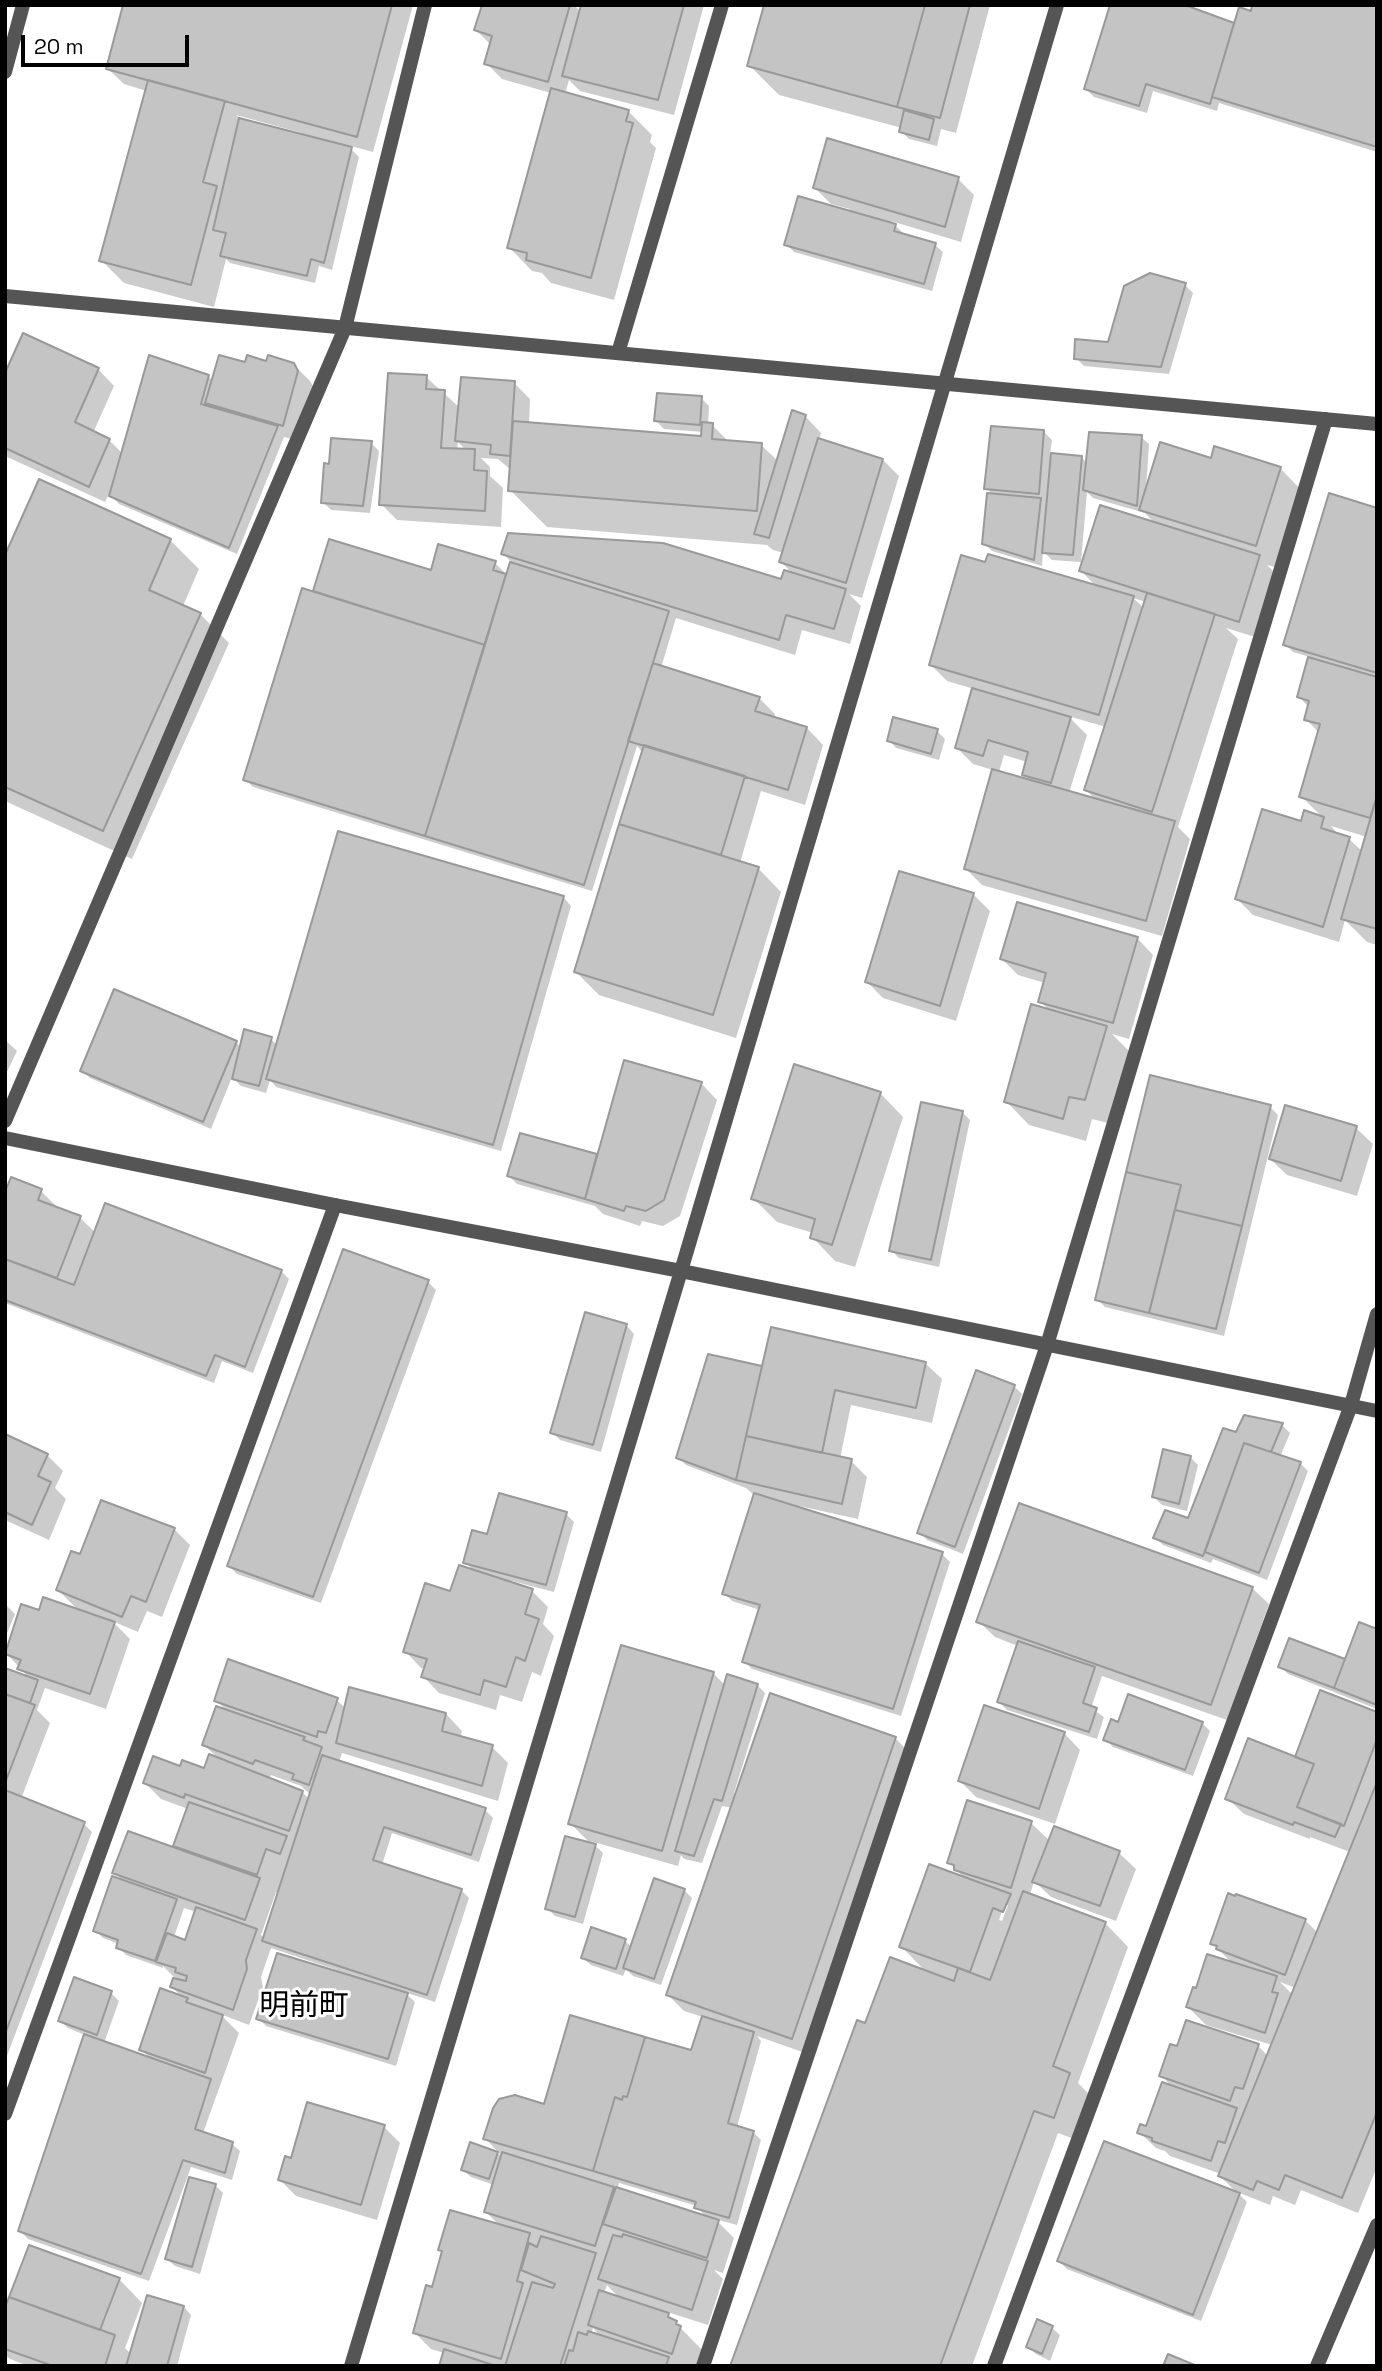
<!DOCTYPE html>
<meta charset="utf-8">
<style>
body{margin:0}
#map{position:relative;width:1382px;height:2371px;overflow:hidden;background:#fff;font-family:"Space Grotesk",sans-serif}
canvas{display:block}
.frame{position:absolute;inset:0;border:7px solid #000;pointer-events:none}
.scale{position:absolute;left:21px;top:35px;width:168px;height:32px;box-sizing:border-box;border:4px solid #000;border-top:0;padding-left:9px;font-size:21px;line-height:24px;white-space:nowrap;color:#000;-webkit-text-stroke:5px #fff;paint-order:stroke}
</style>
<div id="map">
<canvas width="1382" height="2371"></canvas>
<div class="frame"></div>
<div class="scale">20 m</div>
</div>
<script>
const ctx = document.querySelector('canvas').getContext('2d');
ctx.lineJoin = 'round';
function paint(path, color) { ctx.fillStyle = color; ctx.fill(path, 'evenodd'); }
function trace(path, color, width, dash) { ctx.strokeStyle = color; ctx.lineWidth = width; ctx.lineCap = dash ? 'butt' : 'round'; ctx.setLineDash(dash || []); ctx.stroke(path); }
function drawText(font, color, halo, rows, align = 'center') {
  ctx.font = font + ' "Space Grotesk","Noto Sans JP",sans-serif'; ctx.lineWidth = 6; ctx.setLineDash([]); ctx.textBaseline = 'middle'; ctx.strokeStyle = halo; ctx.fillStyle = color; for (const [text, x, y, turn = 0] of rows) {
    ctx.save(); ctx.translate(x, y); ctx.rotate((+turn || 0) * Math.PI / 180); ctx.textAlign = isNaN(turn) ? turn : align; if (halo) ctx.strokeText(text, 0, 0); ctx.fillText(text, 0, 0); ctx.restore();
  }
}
paint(new Path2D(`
 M124,5H413L373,152L347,145L359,157L332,270L319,266L315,283L230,263L226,259L214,307L124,283L101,260L147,91L124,84L107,68ZM236,115L302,133L301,136L242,120Z
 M499,5H574L581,12L583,5H704L674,115L580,91L569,80L565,94L629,112L652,135L650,142L656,148L614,300L551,283L542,273L532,271L509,247L551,93L502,79L486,63L491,45L476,30Z
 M766,5H990L956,133L941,129L937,146L909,139L901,131L902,128L779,95L749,65Z
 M1112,5H1194L1193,11L1235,25L1252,13L1377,5V152L1219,103L1217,111L1153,91L1147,113L1094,97L1086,89Z
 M958,179L974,195L961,242L891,221L903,233L902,235L935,245L943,252L932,291L794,252L786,244L849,212L850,209L831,204L815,188Z
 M1185,285L1193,293L1169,374L1084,366L1076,358L1110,344Z
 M268,363L293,364L310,381L314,388L299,441L284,437L237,554L119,504L109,494L105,502L5,456V377L98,369L114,386L93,433L109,440L123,454L208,376L213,381L246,364Z
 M426,377L460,408L514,383L530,399L529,424L703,438V432L664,429L656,421L701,398L709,406L708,425H712L729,442L761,445L778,461L805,416L821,433L819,440L883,460L899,476L862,598L849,594L861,606L850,644L802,630L795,655L676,618L661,668L759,698L775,714L774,718L807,728L823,745L805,805L761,791L740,863L758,868L781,892L736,1038L599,995L576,972L643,753L637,746L592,891L253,787L245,779L320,596L315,591L495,563L507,575L511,562L503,553L782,581L794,575L781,562L784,553L773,550L767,545L547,527L510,490L511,470L498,459L481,458L490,467V476L503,488L501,527L397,520L381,504ZM458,442L467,451L457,450Z
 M1044,432L1052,440L1050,455L1082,458L1088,464L1141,437L1149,444L1146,490L1212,460L1280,468L1303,492L1279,568L1267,565L1275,573L1255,637L1226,628L1238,639L1178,827L1190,839L1162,936L982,885L966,869L993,770L973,764L957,748L974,689L947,681L931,665L1098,588L1081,571L1155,524L1145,513L1093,498L1087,492L1081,562L1052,560L1043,551L1042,566L992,551L984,543L993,495L986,488ZM1133,598L1146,602L1144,608ZM1068,716L1106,727L1086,790L1097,801L1069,793L1087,735ZM1004,755L1027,762L1024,774L1031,782L999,772Z
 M371,443L379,451L370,513L331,510L323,502L330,466Z
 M1377,510V945L1367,942L1345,920L1339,942L1253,915L1237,899L1302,824L1323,818L1301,796L1319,733L1306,719L1309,707L1299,697L1310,657L1293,652L1285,644ZM1331,826L1367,837L1363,852L1349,839L1339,835Z
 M170,540L199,569L183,606L200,614L229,643L132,859L5,801V559Z
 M937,731L945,739L939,760L896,748L889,740Z
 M339,833L564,898L571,906L501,1151L276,1087L270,1080L266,1093L241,1086L232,1077L211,1129L90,1078L82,1070L236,1042L241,1048L271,1039L278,1046Z
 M900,873L974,895L990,911L956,1021L883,998L867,982Z
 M1137,938L1153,955L1129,1039L1112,1034L1129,1051L1108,1123L1092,1119L1086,1141L1029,1125L1006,1101L1050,1011L1040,1001L1045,983L1018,975L1002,959Z
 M5,1040L17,1051L5,1076Z
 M1151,1077L1270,1107L1278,1115L1224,1336L1105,1307L1097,1299Z
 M701,1083L717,1100L680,1216L663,1226L642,1221L640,1226L603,1214L595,1206L517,1184L509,1176L596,1156L598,1158Z
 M880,1093L903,1117L855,1267L835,1261L812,1237L813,1233L777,1222L753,1198Z
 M962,1112L970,1120L939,1267L899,1258L891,1250Z
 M1356,1128L1373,1144L1357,1196L1287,1175L1270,1159Z
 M12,1179L41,1191L61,1211L80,1218L96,1233L281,1271L289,1279L253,1373L222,1361L214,1383L5,1303V1197Z
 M428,1282L436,1290L321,1603L237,1574L229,1566Z
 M586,1314L627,1326L634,1334L601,1452L560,1440L552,1432Z
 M709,1356L763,1368L925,1363L942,1379L932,1423L851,1405L840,1459L851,1461L867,1477L858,1519L799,1506L798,1508L942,1554L950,1562L901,1716L752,1669L744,1661L760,1610L732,1601L724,1593L755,1496L746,1488L686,1465L678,1457Z
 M1014,1386L1022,1394L963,1554L927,1540L919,1532Z
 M1282,1425L1290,1433L1280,1457L1300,1463L1308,1471L1267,1580L1213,1559L1211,1563L1163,1545L1155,1538L1189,1520L1237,1434Z
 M5,1436L47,1455L63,1471L55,1488L66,1499L49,1540L5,1520Z
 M1190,1457L1198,1465L1187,1511L1162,1505L1154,1497Z
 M566,1514L574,1522L554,1592L512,1581L511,1584L532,1591L548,1607L543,1624L554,1636L541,1676L532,1672L522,1702L500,1695L496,1710L439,1693L423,1676L426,1669L421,1668L405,1651L452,1593L476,1573L465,1562L488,1537Z
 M174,1529L190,1545L162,1617L147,1611L138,1632L112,1621L130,1639L106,1709L45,1688L37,1710L50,1723L21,1799L84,1824L92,1832L5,2061V1670L29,1678L6,1653L40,1612L79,1611L58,1590L81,1557Z
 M1252,1588L1269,1604L1227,1720L1102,1676L1091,1708L1104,1717L1097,1739L1007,1710L999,1702L1018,1646L995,1637L978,1621Z
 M5,1604L15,1614L5,1638Z
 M1377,1631V1709L1288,1674L1280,1666L1346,1661Z
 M229,1661L337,1700L346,1709L446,1714L462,1731L460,1738L492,1747L508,1763L498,1801L342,1753L339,1762L485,1810L493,1818L479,1862L392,1833L382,1865L461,1890L469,1898L435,2002L404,1992L415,2002L396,2066L266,2026L258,2018L336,1973L337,1970L271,1948L261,1977L263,1987L249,2025L220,2014L239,2033L203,2133L232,2144L240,2151L232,2180L191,2167L149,2281L28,2239L20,2231L85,2035L68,2028L60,2021L111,1993L119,2001L104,2043L152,2060L141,2049L183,1998L172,1987L175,1978L163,1966V1968L126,1955L118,1947L119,1944L103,1938L95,1930L124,1882L114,1872L181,1851L175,1845L188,1809L161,1799L145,1783L181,1768L205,1770L220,1760L204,1745L227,1711L216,1700ZM271,1775L301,1786L311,1795L310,1800L302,1792L269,1779ZM276,1892L279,1893L265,1939L261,1935ZM184,1908L196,1912L186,1942L174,1937Z
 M713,1673L726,1686L757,1685L765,1693L734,1793L737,1794L895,1738L911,1754L808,2054L757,2036L761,2041L737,2127L753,2132L761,2140L737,2225L715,2219L734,2238L723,2273L714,2270L723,2279L708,2325L664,2311L703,2351L698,2366H440L444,2353L431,2349L415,2333L433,2289L443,2253L440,2250L501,2227L486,2212L494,2185L471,2177L463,2170L471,2145L501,2155L485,2138L545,2106L692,2052L703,2017L684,2011L668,1995L733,1808L722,1806L702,1863L684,1859L681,1855L678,1866L590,1841L603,1853L583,1924L555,1916L547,1908L591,1844L570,1823ZM619,2183L697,2206L706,2218L617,2189ZM607,2285L620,2299L604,2293ZM593,2328L602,2338L591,2334Z
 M1377,1714V2167L1358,2213L1301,2190L1295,2205L1273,2196L1270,2205L1237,2192L1247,2202L1201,2321L1067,2269L1059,2261L1238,2194L1220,2176L1221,2174L1170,2156L1165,2151L1156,2148L1139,2132L1147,2128L1173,2088L1161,2075L1178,2048L1204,2026L1258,2046L1268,2056L1272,2045L1206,2025L1188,2007L1197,1990L1233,1964L1212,1943L1305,1920L1318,1933L1350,1852L1310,1837V1839L1244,1814L1227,1798ZM1280,1982L1296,1988L1293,1995Z
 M1202,1723L1210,1731L1193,1776L1113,1747L1105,1739L1119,1724Z
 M1064,1733L1080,1750L1055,1824L976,1797L960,1781Z
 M1031,1823L1050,1841L1055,1828L1119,1853L1136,1869L1116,1921L1051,1897L1034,1881L1030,1895L1105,1923L1128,1947L1078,2083L1093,2098L1077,2140L1058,2133L972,2366H732L866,2025L928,1974L901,1946L965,1879L949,1862ZM1004,1905H1008L1002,1921L999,1920Z
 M684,1890L692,1898L661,1985L633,1976L626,1969L623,1976L591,1965L583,1958L625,1941L632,1947Z
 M384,2127L400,2143L377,2220L296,2196L280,2180Z
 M215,2185L223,2193L200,2274L175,2266L167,2259Z
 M119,2279L142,2303L125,2348L131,2354L184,2307L191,2315L177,2366H28L10,2359L5,2355V2312Z
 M1052,2328L1060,2335L1050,2361L1036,2354L1028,2347Z`), '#0003');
const building = new Path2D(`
 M123,5H392L357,137L106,69Z
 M482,5H570L548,82L484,64L492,36L474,30Z
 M581,5H684L658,100L562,76Z
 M764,5H925L897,107L747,66Z
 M925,5H970L940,118L897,107Z
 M1110,5H1185L1234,23L1210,104L1146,84L1139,106L1084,89Z
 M1252,5H1377V147L1212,97L1239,7L1251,11Z
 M148,80L225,101L203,182L217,186L191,285L99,261Z
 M551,88L629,110L626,121L633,123L591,278L526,260L527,253L507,248Z
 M904,110L934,119L929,140L899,132Z
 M239,118L352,147L324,263L311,259L307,276L220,256L226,233L213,230Z
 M827,138L959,177L945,227L813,188Z
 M798,196L896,224L894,231L936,243L924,284L784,245Z
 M1150,273L1186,283L1161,367L1074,359L1075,339L1108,342L1124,286Z
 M23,333L99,368L75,422L110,439L89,487L5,448V373Z
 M149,355L209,375L201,404L278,426L229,548L109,496Z
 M219,355L245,362L247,355L266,361L268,355L294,363L298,371L283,426L205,403Z
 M388,373L427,375L426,389L445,390L441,448L475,449L474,470L487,471L485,511L379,505Z
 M461,377L515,381L510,456L490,454L491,445L455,441Z
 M657,393L702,396L700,425L654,421Z
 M792,410L806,415L769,538L754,534Z
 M513,421L701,436L702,422L713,423L712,439L762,443L757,511L508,491Z
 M991,426L1044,430L1039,494L984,489Z
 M1089,432L1142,435L1137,506L1083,490Z
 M331,438L372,441L363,506L321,503L324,463L329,464Z
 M818,438L883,459L846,583L779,562Z
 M1160,442L1211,458L1214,446L1281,467L1256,546L1139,510Z
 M1051,453L1082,456L1073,555L1042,553Z
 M39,479L171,539L149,590L201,613L103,831L5,787V555Z
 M987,493L1041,498L1034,560L982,544Z
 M1329,493L1377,508V673L1283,645Z
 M1100,505L1260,555L1239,622L1079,571Z
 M508,533L663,543L781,579L784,570L846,589L834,629L786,615L779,640L501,554Z
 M329,539L431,570L438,544L496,561L493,570L506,574L485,645L313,591Z
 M988,554L1134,596L1099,715L929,665L961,555L985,562Z
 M510,562L669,611L584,885L425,836Z
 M302,588L485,645L425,836L243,780Z
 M1147,593L1215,614L1152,812L1084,790Z
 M1308,657L1377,677V796L1370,818L1299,797L1320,724L1304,720L1309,701L1297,697Z
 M653,663L760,697L755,711L807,727L788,790L628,741Z
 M972,688L1071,717L1051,783L1022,775L1028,752L988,740L983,756L955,748Z
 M893,717L938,729L931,754L887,741Z
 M644,745L745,776L721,855L619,824Z
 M992,769L1175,821L1146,921L964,869Z
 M1377,796V929L1341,919Z
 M1262,809L1301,821L1304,810L1324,817L1321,828L1350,837L1323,927L1235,899Z
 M619,824L759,867L713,1015L574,972Z
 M338,831L564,896L493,1145L266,1079Z
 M899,871L974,893L940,1006L865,982Z
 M1017,902L1138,937L1113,1023L1038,1002L1046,973L1000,959Z
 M114,989L237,1041L203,1122L80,1071Z
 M1031,1004L1107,1026L1085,1100L1069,1097L1063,1119L1004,1102Z
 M244,1029L272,1037L259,1086L232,1079Z
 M624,1060L702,1082L664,1200L646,1211L626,1206L624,1211L585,1199Z
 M794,1064L881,1092L832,1245L810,1238L815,1219L751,1199Z
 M1150,1075L1271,1105L1242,1226L1175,1210L1181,1185L1126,1172Z
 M921,1102L963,1111L931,1260L889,1251Z
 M1285,1105L1357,1126L1341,1181L1269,1159Z
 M520,1133L597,1154L585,1199L507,1176Z
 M1126,1172L1181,1185L1149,1313L1095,1300Z
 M11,1177L42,1189L38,1200L81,1216L57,1278L5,1259V1192Z
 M105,1203L282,1270L245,1367L215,1355L206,1376L5,1300V1259L74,1285Z
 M1175,1210L1242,1226L1216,1329L1149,1313Z
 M343,1249L429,1280L313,1597L227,1566Z
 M585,1312L627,1324L593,1445L550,1433Z
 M771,1327L926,1362L916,1408L835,1390L822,1453L746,1436Z
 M708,1354L762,1366L736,1480L676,1458Z
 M976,1370L1015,1385L955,1547L917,1533Z
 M1244,1415L1283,1423L1271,1452L1244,1443L1203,1556L1153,1538L1165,1510L1188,1518L1223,1428L1236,1432Z
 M5,1434L48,1454L38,1476L51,1482L32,1525L5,1512Z
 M746,1436L852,1459L842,1504L736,1480Z
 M1244,1443L1301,1462L1259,1573L1205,1552Z
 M1163,1449L1191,1456L1179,1504L1152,1497Z
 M499,1493L567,1512L546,1585L463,1563L472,1530L487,1534Z
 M754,1493L943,1552L893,1709L742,1662L760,1605L722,1594Z
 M101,1500L175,1528L146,1602L131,1596L122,1617L56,1590L71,1551L80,1554Z
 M1019,1503L1253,1587L1211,1705L976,1622Z
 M459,1565L533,1589L525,1614L539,1619L525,1661L516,1657L506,1687L484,1680L480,1695L421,1677L427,1659L403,1652L425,1583L450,1591Z
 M43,1597L115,1622L90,1694L17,1669L21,1660L5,1654L21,1604L39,1610Z
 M1359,1622L1377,1629V1705L1334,1688Z
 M1289,1638L1345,1659L1334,1688L1278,1667Z
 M1018,1641L1095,1667L1083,1703L1097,1708L1089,1732L997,1702Z
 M621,1645L714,1672L662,1851L568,1824Z
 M228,1659L338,1698L326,1733L318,1731L317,1737L214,1701Z
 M5,1668L38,1680L30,1703L5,1694Z
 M727,1674L758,1684L722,1801L714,1799L694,1856L675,1851Z
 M349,1687L446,1713L442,1731L493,1745L482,1786L336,1743Z
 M1320,1690L1377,1712V1739L1344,1826L1297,1807L1314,1764L1295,1757Z
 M770,1693L896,1737L792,2039L666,1995Z
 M5,1694L35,1705L5,1783Z
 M1128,1694L1203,1722L1185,1770L1103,1740L1111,1719L1118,1722Z
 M984,1705L1065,1732L1039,1809L958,1781Z
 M216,1706L305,1737L303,1740L322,1747L309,1785L292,1779L294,1774L255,1760L253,1764L202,1745Z
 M1248,1738L1314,1764L1297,1807L1341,1824L1335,1837L1294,1822L1293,1825L1225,1799Z
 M209,1754L303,1791L289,1831L185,1794L184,1798L143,1783L153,1756L180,1766L182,1760L204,1768Z
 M322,1755L486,1808L471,1855L384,1827L373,1860L462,1889L427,1995L262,1941Z
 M1377,1782V2112L1342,2198L1285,2175L1279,2190L1257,2181L1253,2190L1218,2176Z
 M5,1790L85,1822L5,2034Z
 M967,1800L1032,1821L1011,1888L954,1870V1865L947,1863Z
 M189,1802L287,1836L280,1854L266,1849L257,1875L173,1846Z
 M1054,1826L1120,1851L1100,1906L1032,1882Z
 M128,1831L260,1878L245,1920L112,1873Z
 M565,1836L596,1844L575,1917L545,1909Z
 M929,1864L1011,1894L1003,1912L993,1908L970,1972L899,1947Z
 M112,1876L177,1899L155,1961L116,1948L118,1940L93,1931Z
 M654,1878L685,1889L654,1979L623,1968Z
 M1023,1891L1106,1922L1053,2066L1070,2073L1054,2118L1034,2111L940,2366H730L857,2020L865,2023L890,1957L954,1981L958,1968L990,1980Z
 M1228,1893L1235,1896L1236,1894L1306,1919L1285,1975L1216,1949L1217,1946L1210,1944Z
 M196,1907L257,1929L246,1960L247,1969L233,2010L170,1987L173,1978L186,1981L187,1976L175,1972L176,1968L156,1962L167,1933L185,1940Z
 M591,1927L626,1939L616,1969L581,1958Z
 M277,1953L408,1993L388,2059L256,2019Z
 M1207,1954L1277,1976L1272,1992L1278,1993L1265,2033L1186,2007L1193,1987L1196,1988Z
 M74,1977L112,1991L97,2035L58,2021Z
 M160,1988L188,1998L186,2002L223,2015L205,2073L139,2050Z
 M570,2015L645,2037L627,2097L623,2096L622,2100L615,2097L593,2171L483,2139L493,2108L499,2099L515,2095L544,2104Z
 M702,2016L754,2032L728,2123L754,2131L729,2218L694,2208L696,2202L593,2171L615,2097L622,2100L623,2096L627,2097L645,2037L691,2050Z
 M1186,2020L1259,2044L1243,2089L1235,2087L1230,2101L1159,2076L1170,2044L1177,2046Z
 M84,2034L211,2079L195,2129L233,2142L225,2173L183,2160L141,2274L18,2231Z
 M1162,2082L1237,2108L1225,2143L1218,2141L1211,2161L1152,2141V2138L1137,2133L1140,2124L1146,2126Z
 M307,2102L385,2125L361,2205L278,2180L285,2156L291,2158Z
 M1104,2141L1240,2193L1193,2315L1057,2261Z
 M470,2142L498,2152L489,2179L461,2170Z
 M502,2152L614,2187L595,2246L484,2212Z
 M189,2177L216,2184L192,2267L165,2259Z
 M616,2187L719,2220L707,2258L603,2224Z
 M450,2210L530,2233L517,2281L523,2283L501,2359L413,2333L426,2285L432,2287L442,2251L438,2250Z
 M623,2234L708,2261L692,2310L598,2279L613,2235L622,2237Z
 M541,2236L596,2253L560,2366H505L532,2282L553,2288L555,2284L521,2270L529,2243L537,2247Z
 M29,2245L120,2278L100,2330L9,2297Z
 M599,2290L669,2313L668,2317L677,2321L676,2324L681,2326L672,2354L588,2325Z
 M147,2295L184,2306L167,2366H126Z
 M9,2297L115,2335L105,2366H53L5,2349V2307Z
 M1037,2319L1053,2326L1042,2354L1026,2347Z
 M588,2331L669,2357L666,2366H564L569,2350L573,2351L578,2332L587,2335Z
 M444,2349L496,2366H439Z
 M1168,2354L1197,2366H1163Z`);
paint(building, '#c4c4c4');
trace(building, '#999', 2);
trace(new Path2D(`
 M5,296L1377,424
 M618,353L722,5
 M5,1121L345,328L425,5
 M5,2114L335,1205
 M703,2366L1047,1345L1326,419
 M994,2366L1351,1405L1377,1314
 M1317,2366L1377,2225`), '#555', 14);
trace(new Path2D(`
 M5,72L23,5
 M5,1138L335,1205L681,1271L1377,1411
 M351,2366L681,1271L1057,5`), '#555', 14);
drawText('30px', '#000', '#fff', [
 ["明前町",304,2007]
]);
</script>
